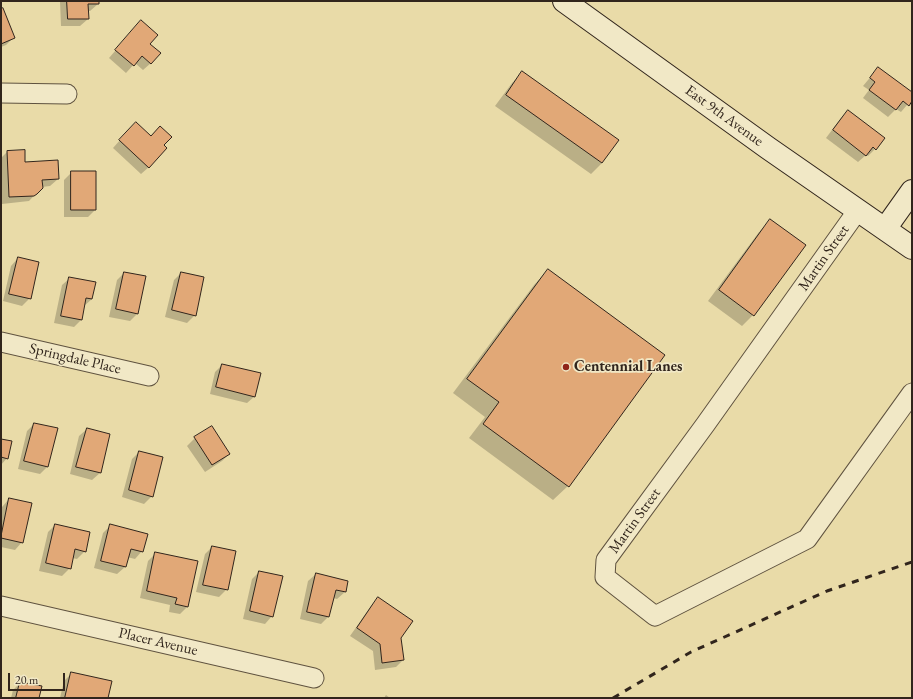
<!DOCTYPE html>
<style>
body{margin:0}
#map{position:relative;width:913px;height:699px;overflow:hidden;background:#e9dba8;font-family:"EB Garamond",serif}
canvas{display:block}
.frame{position:absolute;inset:0;border:2px solid #31251c;pointer-events:none}
.scale{position:absolute;left:8px;top:673px;width:57px;height:18px;box-sizing:border-box;border:2px solid #31251c;border-top:0;padding-left:5px;font-size:12px;line-height:14px;white-space:nowrap;color:#31251c;-webkit-text-stroke:3px #f1e8c6;paint-order:stroke}
</style>
<div id="map">
<canvas width="913" height="699"></canvas>
<div class="frame"></div>
<div class="scale">20 m</div>
</div>
<script>
const ctx = document.querySelector('canvas').getContext('2d');
ctx.lineJoin = 'round';
function paint(path, color) { ctx.fillStyle = color; ctx.fill(path, 'evenodd'); }
function trace(path, color, width, dash) { ctx.strokeStyle = color; ctx.lineWidth = width; ctx.lineCap = dash ? 'butt' : 'round'; ctx.setLineDash(dash || []); ctx.stroke(path); }
function drawText(font, color, halo, rows, align = 'center') {
  ctx.font = font + ' "EB Garamond",serif'; ctx.lineWidth = 3.5; ctx.setLineDash([]); ctx.textBaseline = 'middle'; ctx.strokeStyle = halo; ctx.fillStyle = color; for (const [text, x, y, turn = 0] of rows) {
    ctx.save(); ctx.translate(x, y); ctx.rotate((+turn || 0) * Math.PI / 180); ctx.textAlign = isNaN(turn) ? turn : align; if (halo) ctx.strokeText(text, 0, 0); ctx.fillText(text, 0, 0); ctx.restore();
  }
}
paint(new Path2D(`
 M60,1H98V4L90,11H88V19L80,26H61Z
 M1,10L13,38L6,45L1,47Z
 M134,29L149,44L151,63L143,70L135,63L126,73L109,58Z
 M878,68L912,93V99L901,112L896,109L888,117L863,98L869,90L863,86Z
 M523,72L602,163L591,174L495,106L512,83Z
 M848,111L875,149L868,156L866,155L858,162L826,138L841,118Z
 M129,130L151,137L162,145L149,167L141,174L113,148Z
 M24,151V163L58,179L50,186L42,187L29,201L2,204L1,158L7,152Z
 M72,172L95,210L88,217H64V180Z
 M770,221L753,315L742,326L708,301L759,232Z
 M18,258L30,298L22,306L3,301L11,266Z
 M548,270L568,486L553,500L469,438L485,417L453,393L534,285Z
 M124,273L137,314L130,321L109,317L117,280Z
 M181,273L195,315L187,323L165,317L174,280Z
 M70,278L92,299L84,306L81,320L74,327L54,323L62,285Z
 M222,365L255,396L247,403L210,394L215,372Z
 M34,424L47,467L40,474L18,469L27,431Z
 M211,427L229,454L222,461L205,472L187,446L195,438Z
 M87,429L109,435L100,473L92,480L70,474L79,436Z
 M1,440L7,458L1,465Z
 M139,452L152,496L144,504L122,497L132,459Z
 M9,499L22,542L15,550L1,547V510L2,507Z
 M55,525L85,551L77,559L72,558L70,568L62,576L39,571L48,532Z
 M111,525L142,551L135,559L127,557L125,567L117,574L94,568L103,533Z
 M212,547L227,589L219,597L196,592L205,554Z
 M156,553L187,607L180,614L169,612L170,605L140,598L148,561Z
 M259,572L272,616L265,624L243,619L252,579Z
 M316,574L347,581L345,592L337,599L333,598L328,617L321,624L300,619L308,581Z
 M378,599L400,637L403,660L396,667L375,670L373,651L350,636L371,606Z
 M72,673L107,698H60L64,681Z
 M20,683L38,698H11L13,690Z
 M386,695L390,698H384Z`), '#0003');
const building = new Path2D(`
 M67,1H99V4H88L89,19H68Z
 M3,8L15,38L1,44V9Z
 M141,20L158,35L150,44L161,53L151,64L142,56L134,66L115,50Z
 M878,67L912,92V101L909,106L903,101L896,110L869,90L875,82L870,78Z
 M522,71L619,140L602,163L506,95Z
 M848,110L885,138L876,150L873,147L866,156L833,130Z
 M136,122L151,136L160,126L172,137L164,145L167,148L149,168L119,140Z
 M25,150V162L58,160L59,179L42,180L43,188L37,194L34,196L9,197L7,151Z
 M71,171H96V210H71Z
 M770,219L806,245L754,316L719,290Z
 M18,257L39,262L31,299L9,294Z
 M548,269L665,355L569,487L483,424L499,402L467,379Z
 M124,272L146,276L138,314L116,309Z
 M181,272L204,277L196,316L172,310Z
 M69,277L96,282L92,299L86,298L82,320L61,316Z
 M222,364L261,373L255,397L216,387Z
 M34,423L58,428L48,467L24,461Z
 M212,426L230,454L212,465L194,437Z
 M87,428L110,434L101,473L76,467Z
 M1,439L12,441L8,459L1,457Z
 M139,451L163,457L153,497L129,490Z
 M9,498L32,503L23,543L1,538Z
 M55,524L90,532L86,552L75,549L71,569L46,563Z
 M110,524L148,534L143,552L131,549L126,567L101,561Z
 M212,546L236,551L228,590L203,585Z
 M155,552L198,561L188,607L175,604L177,598L147,591Z
 M259,571L283,576L273,617L250,611Z
 M316,573L348,581L346,592L336,590L329,617L307,612Z
 M378,597L413,621L401,638L404,660L382,663L380,644L357,628Z
 M71,672L112,681L108,698H65Z
 M20,682L42,686L39,698H16Z`);
paint(building, '#e1a877');
trace(building, '#31251c', 1);
const street = new Path2D(`
 M1,93L67,94
 M858,210L705,425L606,560L605,577L655,616L807,539L912,393
 M1,342L149,376
 M1,606L314,678`);
const secondary = new Path2D(`
 M564,1L768,148L912,248
 M885,229L912,191`);
trace(street, '#5f523f', 21);
trace(secondary, '#31251c', 24);
trace(street, '#f1e8c6', 19);
trace(secondary, '#f1e8c6', 22);
trace(new Path2D(`
 M613,698L691,652L827,591L912,562`), '#31251c', 3, [7, 7]);
for (const [x, y, r, color] of [
 [566,367,4,"#8f2418"]
]) { const dot = new Path2D(); dot.arc(x, y, r, 0, 2 * Math.PI); ctx.fillStyle = color; ctx.fill(dot); trace(dot, '#f1e8c6', 1.5); }
drawText('15px', '#31251c', '#f1e8c6', [
 ["East 9th Avenue",724,116,36],
 ["Martin Street",824,258,-55],
 ["Springdale Place",75,359,13],
 ["Martin Street",635,521,-54],
 ["Placer Avenue",158,642,13]
]);
drawText('bold 15px', '#31251c', '#f1e8c6', [
 ["Centennial Lanes",574,367]
], 'left');
</script>
